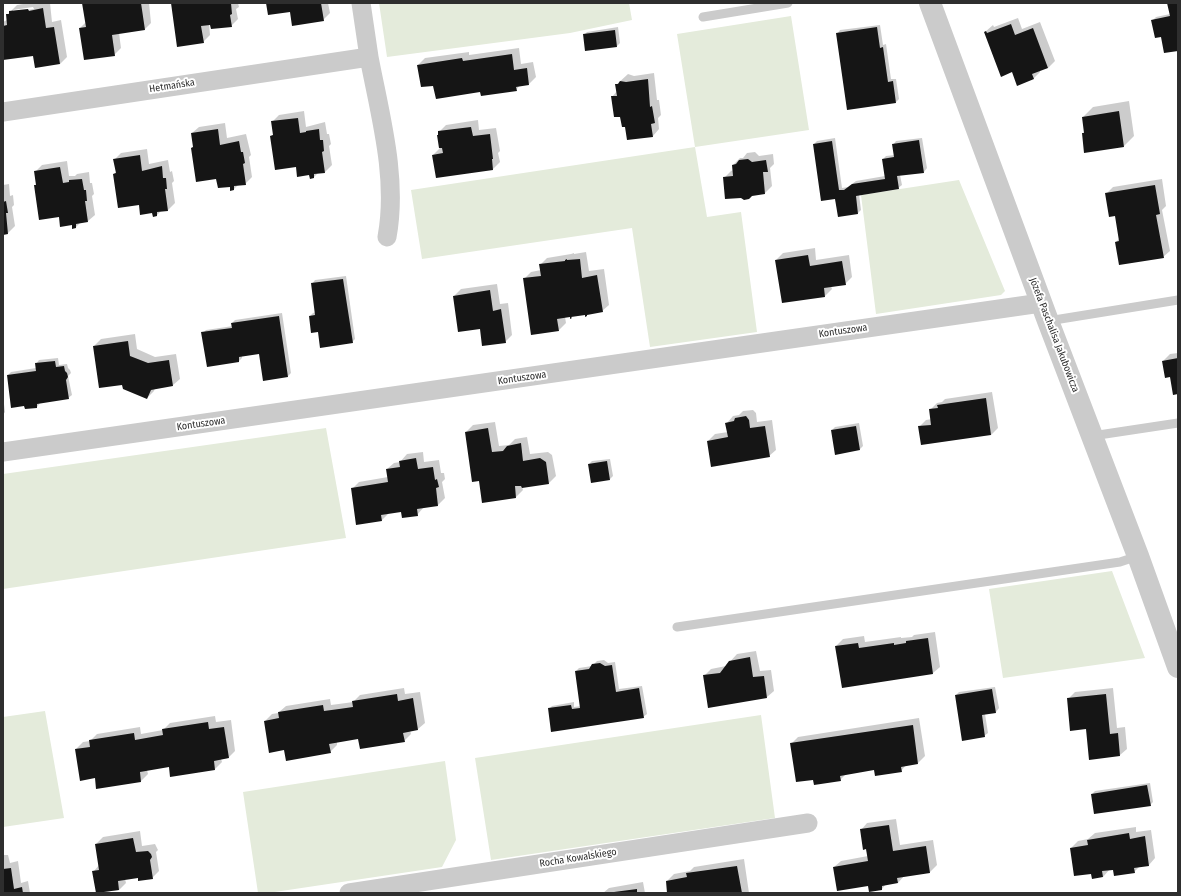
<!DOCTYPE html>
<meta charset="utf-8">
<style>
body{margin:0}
#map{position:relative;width:1181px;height:896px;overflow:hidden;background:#fff;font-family:"Fira Sans Condensed",sans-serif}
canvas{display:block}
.frame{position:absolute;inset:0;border:4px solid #2e2e2e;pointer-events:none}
</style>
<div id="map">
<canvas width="1181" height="896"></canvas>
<div class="frame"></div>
</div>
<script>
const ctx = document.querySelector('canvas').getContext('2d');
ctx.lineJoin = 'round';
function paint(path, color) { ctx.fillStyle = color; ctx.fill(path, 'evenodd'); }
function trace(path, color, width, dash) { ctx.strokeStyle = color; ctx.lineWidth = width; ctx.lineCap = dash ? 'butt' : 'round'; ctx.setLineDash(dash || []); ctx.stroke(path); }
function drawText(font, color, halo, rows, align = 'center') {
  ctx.font = font + ' "Fira Sans Condensed",sans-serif'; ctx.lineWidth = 4; ctx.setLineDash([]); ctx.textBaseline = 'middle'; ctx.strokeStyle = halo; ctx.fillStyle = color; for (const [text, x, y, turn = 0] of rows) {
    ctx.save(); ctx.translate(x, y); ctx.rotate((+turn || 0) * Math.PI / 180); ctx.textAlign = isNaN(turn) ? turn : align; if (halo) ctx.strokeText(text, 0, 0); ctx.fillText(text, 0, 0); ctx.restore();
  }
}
paint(new Path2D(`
 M379,3H629L632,20L570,33L387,57Z
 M791,16L809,130L695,147L707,217L741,212L757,332L650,347L632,228L422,259L411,190L695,147L677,34Z
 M959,180L1005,291L1001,295L876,314L861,195Z
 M326,428L346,538L3,589V474Z
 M1112,571L1145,658L1003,678L989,589Z
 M45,711L64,818L3,827V717Z
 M761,715L775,818L491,860L475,758Z
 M445,761L456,840L442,867L268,893H258L243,792Z`), '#e4ebdb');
paint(new Path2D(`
 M29,3H35V4L50,3L52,22L61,20L67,57L60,64L34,55L3,59V22L7,20V15L17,5ZM33,7L34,9L13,12V10Z
 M83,3H149L151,23L145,29L119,33L121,48L114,55L80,28L86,22Z
 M172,3H238L239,7L236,9L238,19L231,26L209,24L210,35L203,42Z
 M267,3H328L330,13L323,20Z
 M1168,3H1178V50L1162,36L1153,20L1156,17L1170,14Z
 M1018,18L1022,29L1040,22L1055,61L1048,68L1040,70V72L1033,79L1013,71L985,32L993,25L994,27Z
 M880,25L883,45L886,44L891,79H896L899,99L896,102L837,34L840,30Z
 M618,27L620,43L617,46L584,35L587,32Z
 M519,48L521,64L533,62L536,77L529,84L520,85L516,90L481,91L434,85L418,65L425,58L469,52V55Z
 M654,73L657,100H659L661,115L658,118L659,129L653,136L626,126L612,97L617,91L616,85L628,74L634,76Z
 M1129,101L1134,136L1124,146L1085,152L1083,133L1085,131L1083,117L1093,107Z
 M304,111L306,127L325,122L327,134H329L331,144L329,146L332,165L325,172L318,173L314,177L297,166L272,136L274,134L272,122L279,115Z
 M478,120L479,130L496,128L500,151L498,153L500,162L493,169L433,155L441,147L439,132L446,125Z
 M225,123L227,138L246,134L251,155L249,157L252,177L245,184L238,185L234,189L217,178L194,146L192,133L199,127Z
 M835,138L842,188L848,187L856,181L885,176L883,159L886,156L895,155L893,145L896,141L922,138L927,168L924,172L900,175L902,185L898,188L859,194L861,210L858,213L839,216L835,198L814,144L817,141Z
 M147,149L149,164L168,160L170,172L172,171L174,181L172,183L175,203L168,210L161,211L157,215L140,204L114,174L116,172L114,160L121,153Z
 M755,152L759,156L773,154L774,164L770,168L772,186L765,193L724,178L731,171L734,170L733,165L740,158H743L747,153Z
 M67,161L69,176H75L77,174L89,172L90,183H92L94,194L92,196L95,215L88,221L80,223L76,227L60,216L35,186L36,184L35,172L42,165Z
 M1162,179L1166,206L1162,210L1170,251L1163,257L1116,242L1120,238L1116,214L1106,194L1113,187Z
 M9,184L10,196L13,195L14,205L12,207L15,226L8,233L3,234V185Z
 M815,248L816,260L849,255L852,277L845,284L831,286L832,289L825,296L776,260L783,253Z
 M586,252L589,271L604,269L609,305L602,311L565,317L566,323L559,330L524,279L531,272L541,270L540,265L547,258L571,254L574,253V254Z
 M346,276L355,339L352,342L319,331L310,316L313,313L316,312L312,284L315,280Z
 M497,284L500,304L508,303L512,335L505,342L481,328L454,296L461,289Z
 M282,313L291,373L288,376L260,353L242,356V358L239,361L203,333L206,330L233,326L232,323L235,320Z
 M135,334L137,349L155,357L176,354L180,379L173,385L155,388L154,391L147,398L123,383L94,346L101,339Z
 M1178,353V393L1163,361L1170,354Z
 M58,358L59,365L67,364L68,368L70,370L71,373L68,376L72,395L68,398L40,403L37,407L8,375L11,372L36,368V364L39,360Z
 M992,392L998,428L991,435L919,427L926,420L932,419L930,410L937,403L942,402L945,399Z
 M3,396L5,412L3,415Z
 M753,410L756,413L757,422L772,420L776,450L769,456L708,441L715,434L728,432L727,423L733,416L739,415L743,411Z
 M495,422L499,446L509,445L515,439L527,437L530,454L548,452L552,455L556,476L549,483L522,487L523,490L516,497L479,480L466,432L473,425Z
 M859,423L863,446L860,449L832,430L835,427Z
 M423,452L424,462L439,460L441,473H444L445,479L442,482L445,498L438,505L424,507L417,515L402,511L389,513L382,520L357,524L352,489L359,482L388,477L387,469L394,463L400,462L407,454Z
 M610,459L613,476L610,479L589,464L592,461Z
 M935,632L940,667L933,673L843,687L836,646L843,639L864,636L865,642L901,637V638L912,637L914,635Z
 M756,651L760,671L771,670L774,691L767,697L704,676L711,669L726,666L737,654Z
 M604,660L608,663L615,662L619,689L642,686L647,714L643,717L549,709L552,706L574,702V707L581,706L576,671L579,668L592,666L597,661Z
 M995,687L999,708L996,712L985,714L988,733L984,736L956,695L959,692Z
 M404,688L405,694L420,692L425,723L418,729L410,730L411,734L404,741L359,738L337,742V745L330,752L285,749L265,721L272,714L278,713L286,706L330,699L331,705L346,703L353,702L360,695Z
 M1113,688L1117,728L1125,727L1127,749L1120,755L1087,728L1068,699L1075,692Z
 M215,716L216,722L231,720L235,751L228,758L221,759L222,762L215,769L170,766L147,770L148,774L141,781L97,788L96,777L76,749L83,742L90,741L97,734L140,727L141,734L163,730L170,723Z
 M919,718L925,756L918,763L907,764L901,771L875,769L847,773L840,780L814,779L791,744L798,737Z
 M1150,783L1153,802L1150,805L1092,794L1095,791Z
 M896,819L900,845L933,840L937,865L930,872L904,876L898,883L886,884L882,889L869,885L834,867L841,861L868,856L861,830L867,823Z
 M1136,827V832L1151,830L1155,858L1149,865L1140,866L1134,872L1114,869H1110L1103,877L1092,873L1071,848L1078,841L1088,839L1095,833Z
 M140,831L142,846L155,844L158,850L156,852L159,871L152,878L138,877L125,879L126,883L119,890L97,893L94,871L99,865L96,844L103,837Z
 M3,855H8L10,863L18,861L21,883L28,881L30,893H3Z
 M744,859L749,893H669L667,881L674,874L690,871L694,867Z
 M643,882L645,893H603L609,888Z`), '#0003');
paint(new Path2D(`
 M82,3H141L145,30L112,35L115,56L84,60L79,28L86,27Z
 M171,3H231L232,14L230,15L232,27L211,29L210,25L201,26L204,43L177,47Z
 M266,3H321L324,21L292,26L290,12L268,15Z
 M1167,3H1178V51L1164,53L1161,37L1155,38L1151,20L1170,16Z
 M43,8L46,28L54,27L60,64L35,68L33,56L3,60V26L7,25L6,14H9V11L28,9L29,11Z
 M1011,24L1015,35L1033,28L1048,68L1032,74L1034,79L1017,86L1012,72L1001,77L984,32L986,31L987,33Z
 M877,27L880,48L883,47L888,82L893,81L896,103L847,110L836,33Z
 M615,30L617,47L585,51L583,34Z
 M512,54L514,70L527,68L529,85L516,87L517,91L481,96L480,92L436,99L433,86L421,87L417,65L462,58L463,61Z
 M648,79L650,107L652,106L655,123L651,124L653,137L627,140L625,127H622L620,117H614L611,96H617L615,84H618L620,81L626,82Z
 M1119,111L1124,147L1084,153L1082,133H1084L1082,117Z
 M298,118L300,133L306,132V131L319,129L320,140H323L324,151L322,152L325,173L314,174V178L310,179L309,175L297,177L296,167L275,170L270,136L273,135L271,121Z
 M471,127L473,136L490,134L493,159H492L493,170L436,178L432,155L443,153L442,148H439L437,135H438V131Z
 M218,129L220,145L239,141L241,152H243L245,163L243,164L246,185L234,186V190L230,191V187L218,188L216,179L196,182L191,148L193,147L191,133Z
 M919,140L924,173L897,176L899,189L856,196L858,214L838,217L835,199L821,201L813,144L832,141L839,190H844L852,184L885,179L882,159L894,157L892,144Z
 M140,155L142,171L162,166L163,178H166L167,189H165L168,211L157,212V216L153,217L152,213L140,215L139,205L118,208L113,174L116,173L113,159Z
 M748,159L752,162L766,160L768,172H763L765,194L752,196L749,199L744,200L741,198L725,199L723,177L733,176L732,165L736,164L739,160Z
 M60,167L63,183L69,182V180L82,179L84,190H86L87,201H85L88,222L76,224V228L72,229V225L60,227L59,217L39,220L34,185H36L34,171Z
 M1155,185L1160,214L1156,215L1164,258L1119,265L1115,242L1119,241L1115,216L1109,217L1105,193Z
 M6,201L8,213H6L8,234L3,235V202Z
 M808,255L810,266L842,261L846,285L824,288L825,297L782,303L775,260Z
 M567,259V260L580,259L582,278L597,275L603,312L587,315V316L585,317V315L571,317L572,318L570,319V317L557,319L559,331L531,335L523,278L541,276L539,264L565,261V260Z
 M343,279L353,343L320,348L318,332L311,333L309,316L315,315L311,283Z
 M490,290L493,311L501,309L506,343L482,346L480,329L458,332L453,296Z
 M279,316L288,377L263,381L259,354L239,357V362L207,367L201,332L232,328L231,323Z
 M128,341L130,356L148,363L169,360L173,386L151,390L147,399L123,389L122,385L99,388L93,346Z
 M1178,358V394L1173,395L1170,377L1165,378L1162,361Z
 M55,361L56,367L64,366L65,371L67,373L68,377L66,380L69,399L37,404V408L25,409L24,406L11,408L7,375L36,371L35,363Z
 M986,398L991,435L921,445L918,426L931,425L929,409L938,408L937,405Z
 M746,416L749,420L750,428L765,426L770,457L711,467L707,441L728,437L725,423L734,421L735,418Z
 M856,426L860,450L835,455L831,430Z
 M488,428L492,452L503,451L507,446L521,443L523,461L540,458L546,462L549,484L522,488L521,486H515L516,498L482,503L479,481L472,482L465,432Z
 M416,458L418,469L433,467L435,480L437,479L439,487L436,488L438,506L417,509L418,516L402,518L401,512L381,515L382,521L356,525L351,488L388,482L386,469L400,467L399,461Z
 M607,461L610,480L591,483L588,464Z
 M928,638L933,674L842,688L835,646L858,643L859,648L894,643V645L906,643V641Z
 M750,657L753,677L764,676L767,698L708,708L703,675L720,673L729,661Z
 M600,663L605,666L612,665L616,692L639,688L644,718L551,732L548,708L571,705L572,709L580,708L575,671L589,669L592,664Z
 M992,689L996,713L982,715L985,737L962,741L955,695Z
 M397,694L398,701L413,698L418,730L403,733L405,742L360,749L358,739L329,744L331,753L286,761L284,750L269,753L264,721L279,718L278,712L323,705L324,711L339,709L353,707L352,701Z
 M1106,694L1110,734L1118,733L1120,756L1089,760L1086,729L1070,731L1067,698Z
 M208,722L209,729L224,727L229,758L214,761L215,770L170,777L169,767L140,772L141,782L96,789L95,778L80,781L75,749L90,747L89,740L134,733L135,740L163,735L162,729Z
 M913,725L918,764L901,767L902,772L875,776L874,770L840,776L841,781L814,785L813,780L796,782L790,743Z
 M1147,785L1151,806L1094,814L1091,794Z
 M889,825L893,851L926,846L930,873L897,878L898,883L882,886V890L869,892L868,886L837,891L833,867L868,861L866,849L863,850L860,829Z
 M1129,833L1130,839L1145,836L1149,866L1134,868L1135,873L1114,876L1113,870L1102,871L1103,877L1092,879L1091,874L1074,876L1070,848L1088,845L1087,840Z
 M133,838L136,852L148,851L151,854L152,857L150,860L153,879L138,881V878L118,881L119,890L96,893L92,871L99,870L95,844Z
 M737,866L742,893H667L666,881L687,877L686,873Z
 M11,868L14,889L22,887L23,893H3V869Z
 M637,889V893H614V892Z`), '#151515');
trace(new Path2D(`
 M703,17L788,3
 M1048,321L1178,300
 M1092,436L1178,423
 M677,627L1120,562L1138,556`), '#cbcbcb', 9);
trace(new Path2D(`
 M369,57C380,115 398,178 387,237
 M3,112L369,57L361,3
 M3,452L1041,303
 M349,893L808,823`), '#cbcbcb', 19);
trace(new Path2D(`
 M930,3L1048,321L1138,556L1178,667`), '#cbcbcb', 22);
drawText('10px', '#2e2e2e', '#fff', [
 ["Hetmańska",172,86,-9],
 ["Kontuszowa",843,331,-8],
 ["Józefa Paschalisa Jakubowicza",1054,335,69],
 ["Kontuszowa",522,378,-8],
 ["Kontuszowa",201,424,-8],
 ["Rocha Kowalskiego",578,858,-9]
]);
</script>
